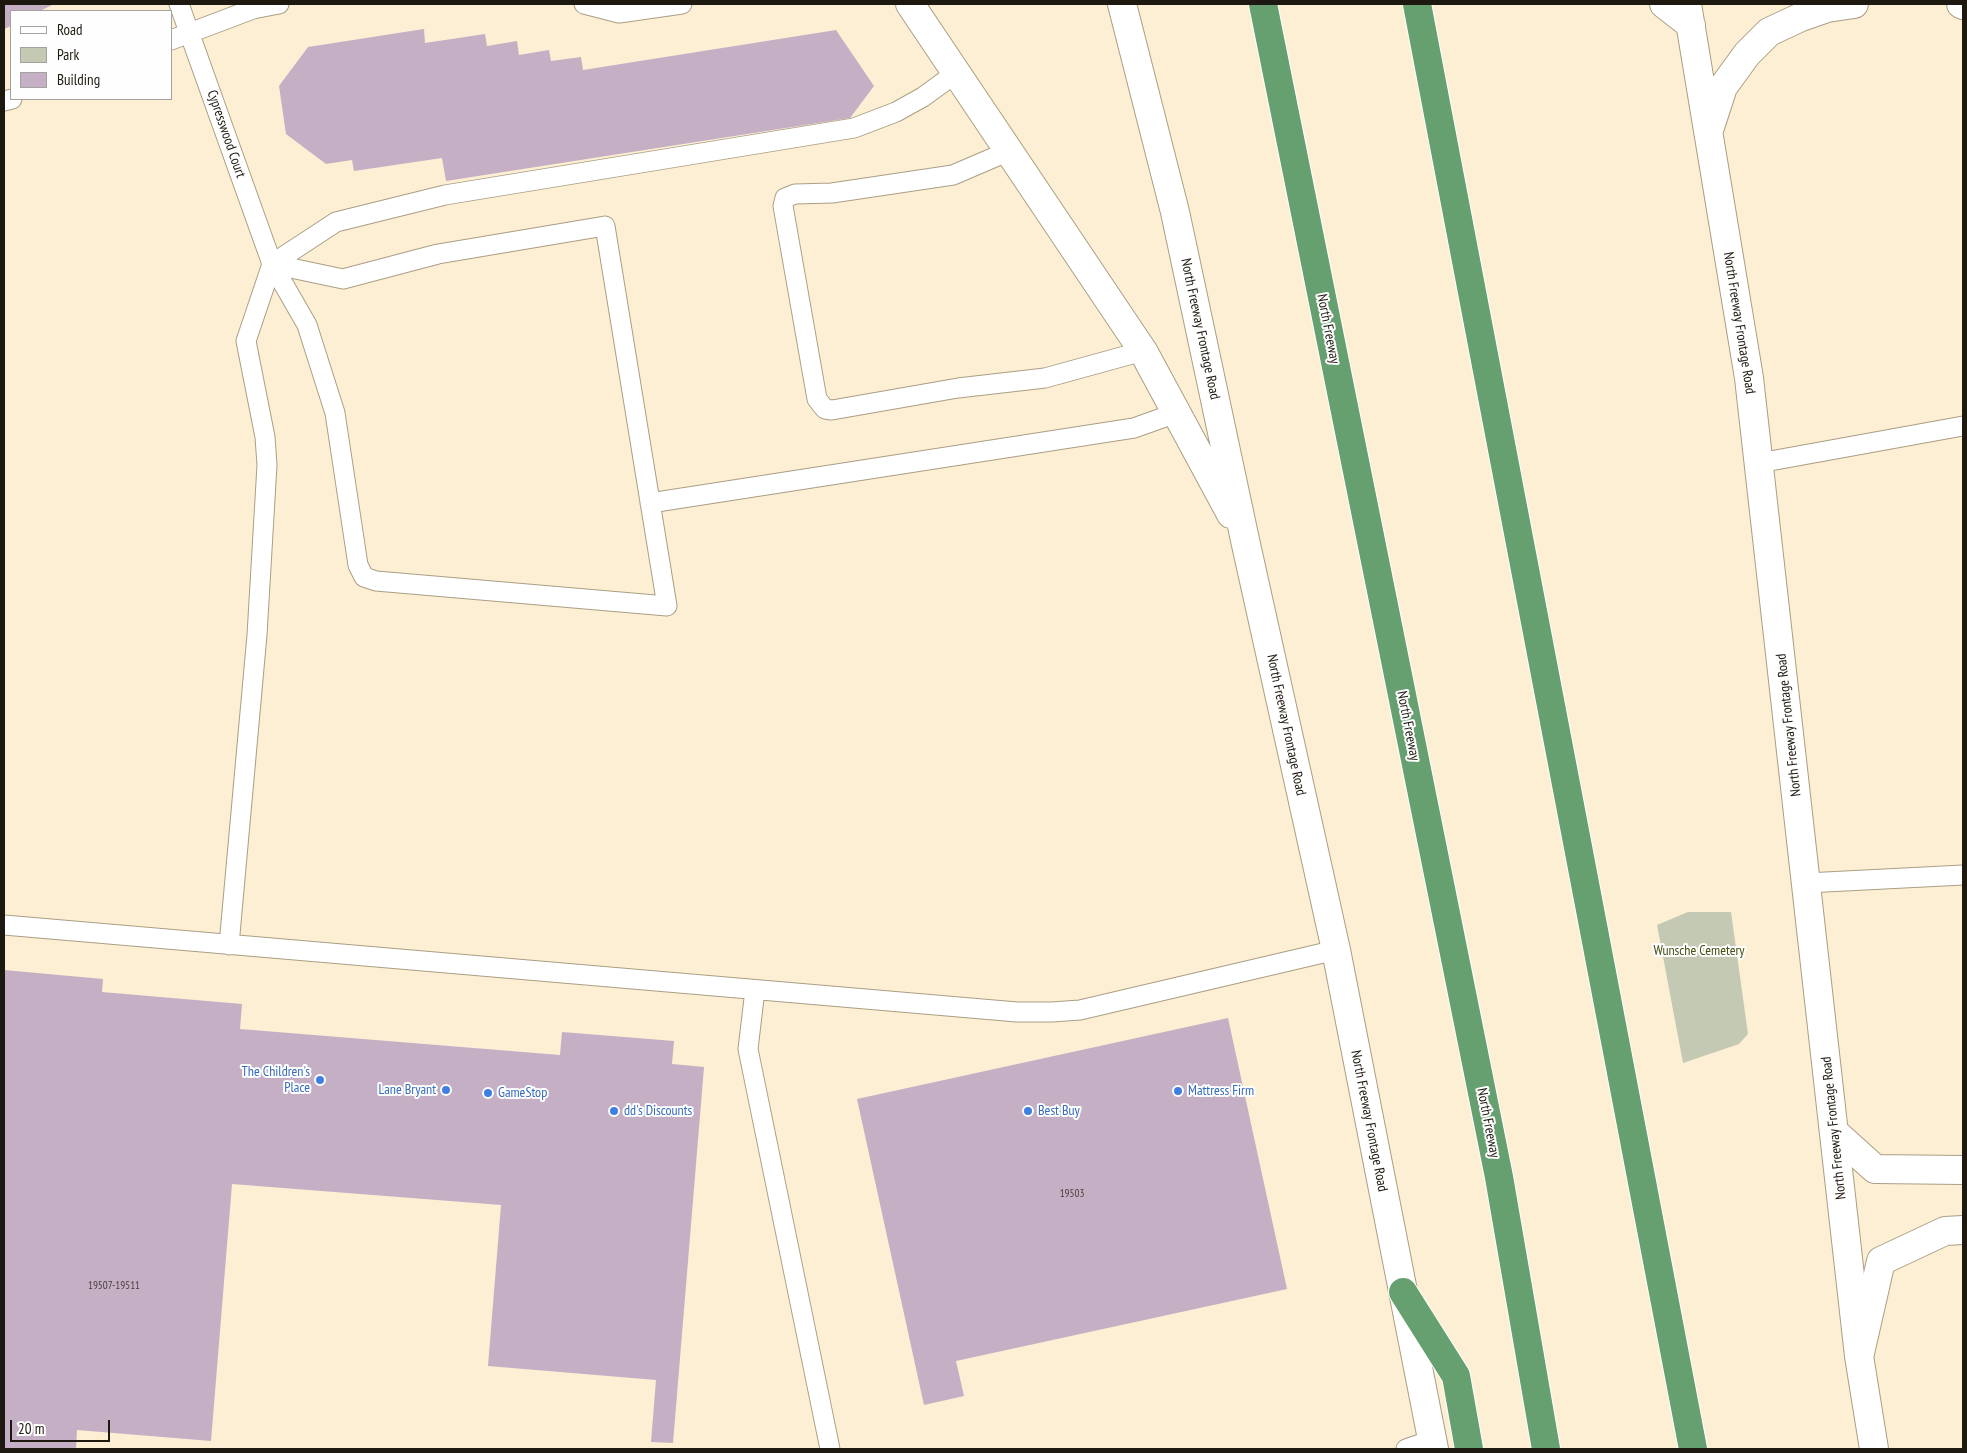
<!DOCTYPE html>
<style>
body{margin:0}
#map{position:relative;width:1967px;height:1453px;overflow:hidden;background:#fcefd4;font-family:"PT Sans Narrow",sans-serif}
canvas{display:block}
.frame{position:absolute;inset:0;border:5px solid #1e1910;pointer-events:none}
.legend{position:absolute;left:10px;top:10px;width:162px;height:90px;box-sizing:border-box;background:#fefefe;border:1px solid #a4a29f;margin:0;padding:6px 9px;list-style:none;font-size:15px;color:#1e1910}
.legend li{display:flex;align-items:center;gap:10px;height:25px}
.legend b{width:25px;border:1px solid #a4a29f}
.scale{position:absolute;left:10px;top:1420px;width:100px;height:22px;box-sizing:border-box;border:2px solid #1e1910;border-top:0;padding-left:6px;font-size:15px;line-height:18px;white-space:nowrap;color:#1e1910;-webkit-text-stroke:4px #fefefe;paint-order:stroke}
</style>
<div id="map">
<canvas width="1967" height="1453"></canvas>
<div class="frame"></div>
<ul class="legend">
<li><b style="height:6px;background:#fff"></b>Road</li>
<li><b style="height:14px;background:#c4c9b4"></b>Park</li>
<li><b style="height:14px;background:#c4afc4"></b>Building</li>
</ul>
<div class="scale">20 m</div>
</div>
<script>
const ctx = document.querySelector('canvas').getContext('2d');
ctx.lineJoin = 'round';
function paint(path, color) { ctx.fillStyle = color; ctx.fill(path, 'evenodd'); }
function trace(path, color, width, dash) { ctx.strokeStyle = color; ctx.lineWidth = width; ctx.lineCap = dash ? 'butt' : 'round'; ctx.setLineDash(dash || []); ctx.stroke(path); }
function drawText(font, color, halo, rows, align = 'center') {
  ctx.font = font + ' "PT Sans Narrow",sans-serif'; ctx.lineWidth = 4; ctx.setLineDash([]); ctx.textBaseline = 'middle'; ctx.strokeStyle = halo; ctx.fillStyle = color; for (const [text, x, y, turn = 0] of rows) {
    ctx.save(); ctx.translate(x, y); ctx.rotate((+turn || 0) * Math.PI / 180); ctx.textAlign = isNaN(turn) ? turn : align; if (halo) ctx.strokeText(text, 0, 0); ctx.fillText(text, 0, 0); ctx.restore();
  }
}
paint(new Path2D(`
 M1688,912H1731L1748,1034L1739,1044L1683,1063L1657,925Z`), '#c4c9b4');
paint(new Path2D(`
 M4,4H54L40,11H11V26L4,29Z
 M424,29L425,43L485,34L487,46L517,41L519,55L549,50L551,61L581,57L583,70L836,30L874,86L850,118L446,181L442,158L354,171L352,160L326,164L286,134L279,86L308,47Z
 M4,970L103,979L102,992L242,1004L240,1029L560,1055L562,1032L674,1041L672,1064L704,1067L673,1443L651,1442L656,1380L488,1366L501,1205L232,1184L211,1441L77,1430L76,1449H4Z
 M1228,1018L1287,1289L956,1361L964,1396L924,1405L857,1099Z`), '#c4afc4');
const lane = new Path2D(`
 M179,4L272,264L307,325L335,413L358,565L364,577L376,581L667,606L605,226L438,254L343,279L272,264
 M584,4L619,13L682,4
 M171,40L253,9L279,4
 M4,101L12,99
 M1009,151L953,175L832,193L795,194L785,198L783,206L817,399L825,409L832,410L958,388L1045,378L1143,351
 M1759,463L1963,426
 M650,503L1134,428L1176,413
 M1806,883L1963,875
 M4,925L1017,1012H1052L1080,1010L1336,950
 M229,945L257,635L267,465L265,437L246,341L272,264L336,222L445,195L854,128L896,112L923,97L956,73
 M755,990L748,1049L830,1449
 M1406,1449L1432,1440`);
const street = new Path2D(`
 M1834,1132L1875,1169L1963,1170
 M1860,1353L1881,1261L1945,1231L1963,1230`);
const secondary = new Path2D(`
 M910,4L1143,351L1231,514
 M1122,4L1175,212L1245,540L1336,950L1434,1449
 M1664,4L1691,25
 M1687,4L1749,378L1859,1356L1874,1449
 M1961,4L1963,5
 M1709,130L1723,87L1747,54L1769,32L1801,17L1827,8L1854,4`);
const highway = new Path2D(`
 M1263,4L1499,1177L1546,1449
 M1417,4L1693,1449
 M1403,1292L1456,1376L1469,1449`);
trace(lane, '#aa9e84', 21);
trace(street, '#aa9e84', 30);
trace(secondary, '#aa9e84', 30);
trace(highway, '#fff', 30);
trace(lane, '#fff', 19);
trace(street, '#fff', 28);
trace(secondary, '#fff', 28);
trace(highway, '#66a070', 28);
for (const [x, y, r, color] of [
 [320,1080,5,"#3f7fe0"],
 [446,1090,5,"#3f7fe0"],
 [1178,1091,5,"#3f7fe0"],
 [488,1093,5,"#3f7fe0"],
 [614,1111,5,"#3f7fe0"],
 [1028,1111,5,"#3f7fe0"]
]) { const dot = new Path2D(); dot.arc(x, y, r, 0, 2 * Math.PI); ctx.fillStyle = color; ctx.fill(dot); trace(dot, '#fefefe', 2); }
drawText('11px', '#483e3d', null, [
 ["19503",1072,1194],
 ["19507-19511",114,1286]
]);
drawText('14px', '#1e1910', '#fefefe', [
 ["Cypresswood Court",226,134,71],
 ["North Freeway Frontage Road",1739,323,81],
 ["North Freeway Frontage Road",1200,329,78],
 ["North Freeway",1328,329,79],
 ["North Freeway Frontage Road",1286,725,78],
 ["North Freeway Frontage Road",1789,725,-96],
 ["North Freeway",1408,726,79],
 ["North Freeway Frontage Road",1369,1121,79],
 ["North Freeway",1488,1123,79],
 ["North Freeway Frontage Road",1834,1128,-96]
]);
drawText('14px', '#454e15', '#fefefe', [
 ["Wunsche Cemetery",1699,951]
]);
drawText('14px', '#366cbe', '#fefefe', [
 ["The Children's",310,1072,"right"],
 ["Place",310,1088,"right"],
 ["Lane Bryant",436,1090,"right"],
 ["Mattress Firm",1188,1091],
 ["GameStop",498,1093],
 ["dd's Discounts",624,1111],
 ["Best Buy",1038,1111]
], 'left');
</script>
